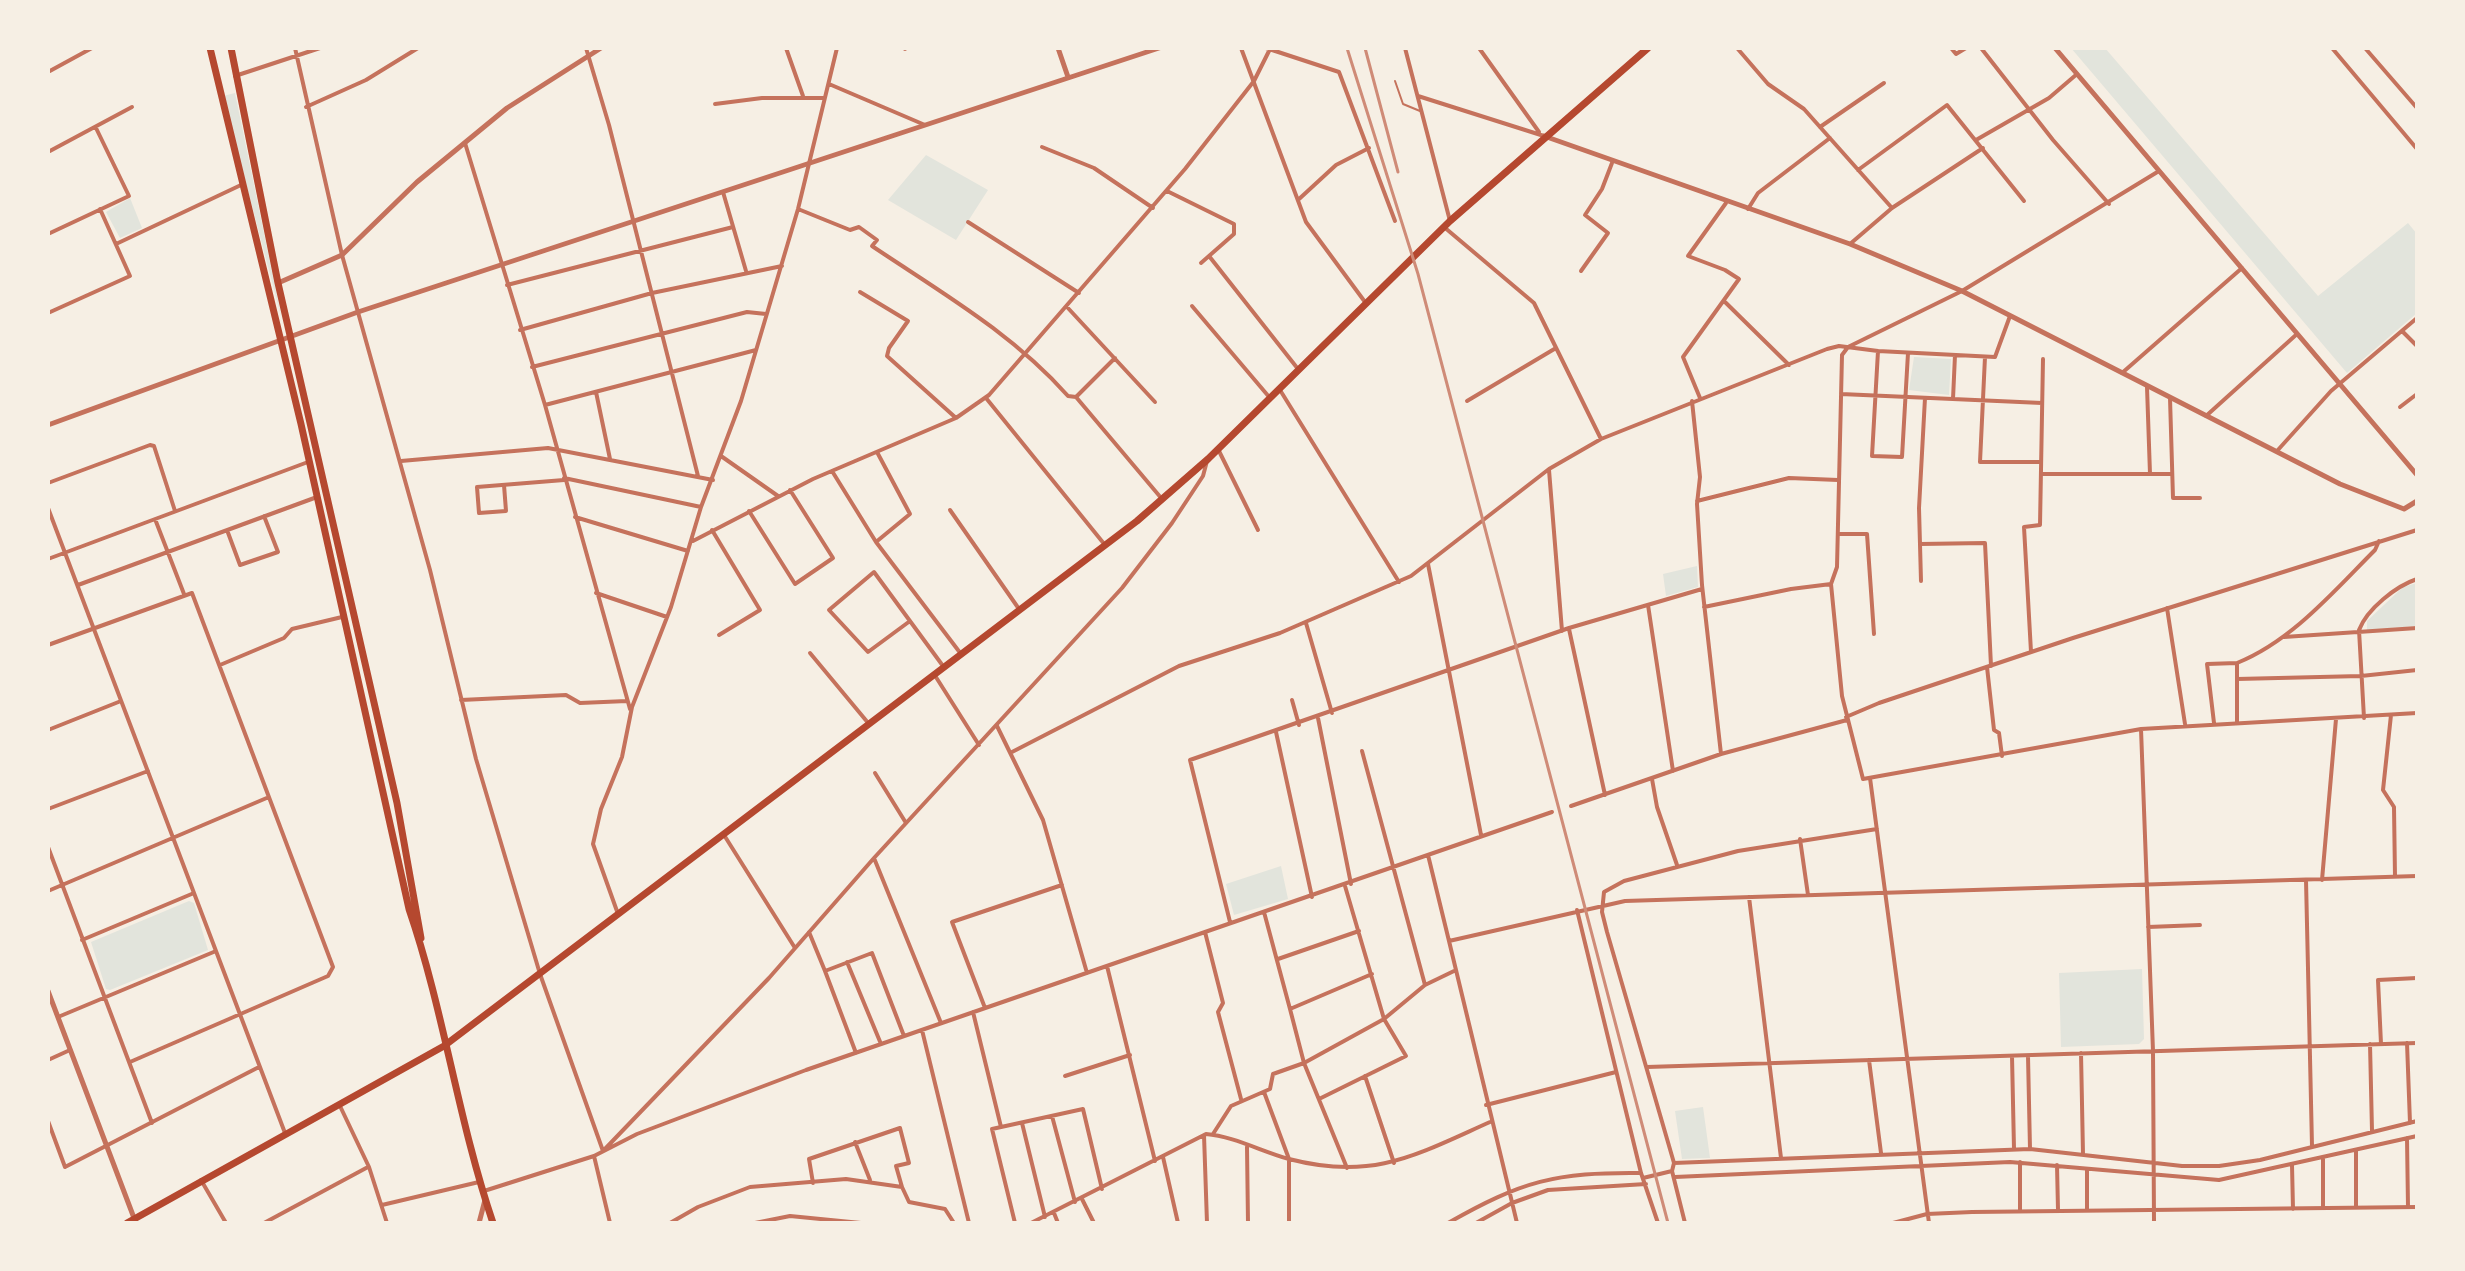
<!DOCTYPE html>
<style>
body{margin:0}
#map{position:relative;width:2465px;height:1271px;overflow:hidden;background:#f6efe4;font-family:Raleway,sans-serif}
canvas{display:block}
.frame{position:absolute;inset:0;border:50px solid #f6efe4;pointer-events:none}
</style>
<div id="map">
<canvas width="2465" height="1271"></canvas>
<div class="frame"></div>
</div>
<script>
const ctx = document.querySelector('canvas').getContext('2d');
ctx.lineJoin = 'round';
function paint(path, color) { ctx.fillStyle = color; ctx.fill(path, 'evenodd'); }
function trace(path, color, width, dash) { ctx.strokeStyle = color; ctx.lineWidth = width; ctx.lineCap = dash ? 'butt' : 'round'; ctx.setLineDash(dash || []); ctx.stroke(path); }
paint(new Path2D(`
 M2071,48H2105L2318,296L2408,223L2417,234V313L2347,373Z
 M235,93L282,320L223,96Z
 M926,155L988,190L956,240L888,200Z
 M130,198L142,228L120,238L106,212Z
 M1914,357L1951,359L1949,395L1909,390Z
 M1697,566L1698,587L1666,596L1663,574Z
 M2417,583V626L2367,630V621L2403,587Z
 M1281,866L1288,899L1234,915L1226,884Z
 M189,901L194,903L208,950L110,990L106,989L91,942Z
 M2142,969L2144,1039L2139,1044L2061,1047L2059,973Z
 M1703,1107L1710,1158L1682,1159L1675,1111Z`), '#e2e4dc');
trace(new Path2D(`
 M1395,81L1403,104L1420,111`), '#c5725c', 2);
trace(new Path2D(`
 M295,48L342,255L430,570L476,759L540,974L603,1151L769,978L874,858L1122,588L1172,523L1203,476L1207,461
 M586,48L609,125L698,476
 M786,48L803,96
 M1241,48L1306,222L1365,302
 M1266,48L1339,72L1395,221
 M1405,48L1450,221
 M1479,48L1539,132
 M1737,48L1768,84L1804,109L1892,208
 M1951,48L1956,54L1966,48
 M1981,48L2053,140L2109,204
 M2332,48L2417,149
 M2365,48L2417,108
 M905,49V48
 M48,72L92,48
 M235,76L320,48
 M829,84L925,125
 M1418,96L1544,136
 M715,104L762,98H825
 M306,107L366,80L418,48
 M1820,127L1884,83
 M1976,140L2049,98L2077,74
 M465,143L545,405L630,709
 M1042,147L1094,168L1153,208
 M48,152L132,107
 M1858,170L1947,105L2024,201
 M2159,171L1962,291L1848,347L1842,355L1837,567L1831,584L1842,696L1863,779L2141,729L2417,713
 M1167,191L1234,224V234L1201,263
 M723,192L746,271
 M1298,200L1336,165L1369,148
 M798,209L850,230L859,227L877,240L872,246C942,293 1012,333 1068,396L1076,397L1115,358
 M1748,209L1758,193L1830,138
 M968,222L1079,293
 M1444,227L1534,303L1601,439
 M48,234L129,196L96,128
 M116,244L241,185
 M1850,244L1892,208L1983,148
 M1209,256L1298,369
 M1581,271L1608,233L1585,215L1602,189L1612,163
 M507,285L733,227
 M860,292L908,321L889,348L887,356L956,418
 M1724,301L1789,365
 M1192,306L1270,398
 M1067,307L1155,402
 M48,313L130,276L100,209
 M520,330L652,293L782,266
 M2402,331L2417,346
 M1908,353L1902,457L1872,456L1878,351L1995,357L2010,316
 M1985,357L1980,462H2041
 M532,367L747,312L766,314
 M2122,373L2242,268
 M2147,387L2150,474
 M1280,390L1399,582
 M596,392L610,459
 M1841,394L2042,403
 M1076,397L1162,499
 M986,398L1105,545
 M1700,398L1683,357L1739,279L1725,270L1688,256L1726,203
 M2170,398L2173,498H2200
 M1953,399L1955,355
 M1467,401L1556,348
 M1692,401L1700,477L1697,504L1702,585L1721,754
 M545,405L756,350
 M2400,407L2417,394
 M2206,416L2297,334
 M1218,449L1258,530
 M2277,451L2331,391L2417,318
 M721,456L778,496
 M401,461L548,448L713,480
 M1549,470L1562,631
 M832,471L876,542L961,654
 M2041,474H2172
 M564,478L701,507
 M48,483L150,445L154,446L175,511
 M504,485L506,511L479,513L477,487L564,480
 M1697,501L1789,478L1838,480
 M48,508L285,1133
 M950,510L1019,609
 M749,511L795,584L833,558L790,490
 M575,517L688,551
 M155,519L184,594
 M227,530L240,565L278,552L264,516
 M712,530L760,610L719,635
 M1838,534H1867L1874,634
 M693,541L813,479L956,418L989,395L1185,169L1254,81L1270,49
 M876,542L910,514L877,452
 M1920,544L1985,543L1991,666
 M48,559L308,462
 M1428,564L1481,835
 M1921,581L1919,508L1925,398
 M78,585L317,497
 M596,593L667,617
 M1648,605L1673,771
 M1704,607L1791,589L1831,584
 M2167,608L2185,724
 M910,621L868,652L829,610L874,572L943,666
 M1306,623L1332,713
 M1569,629L1605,795
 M2284,637L2417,628
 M48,645L192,593L333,967L328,976L130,1062
 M2031,652L2024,527L2040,525L2043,359
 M810,653L869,724
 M220,665L284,638L292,629L342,617
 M1987,667L1994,730L1999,733L2002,756
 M934,674L979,745
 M2237,679L2361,676L2417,670
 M461,700L566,695L580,703L627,701
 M1292,700L1299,725
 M2391,715L2383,790L2394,807L2395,877
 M1846,717L1879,703L2073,638L2417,530
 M1318,718L1351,884
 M2364,718L2359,630C2367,609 2396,586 2417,579
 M2237,722V663C2292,641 2334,591 2375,550L2379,541
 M2214,723L2207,664L2237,663
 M997,726L1043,820L1087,973
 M2141,729L2153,1051L2154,1223
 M48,730L121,701
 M1276,732L1312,897
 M1012,752L1179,666L1280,633L1411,576L1549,469L1601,439L1827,349L1839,346L1878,351
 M875,773L906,823
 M1870,778L1929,1223
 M1652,779L1657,807L1677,865
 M1571,806L1721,754L1847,720
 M48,809L148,771
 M724,835L795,948
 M1800,839L1808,895
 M48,847L152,1123
 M1428,855L1449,941L1625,901L2417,876
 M874,858L941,1023
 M2306,880L2312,1146
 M2322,880L2336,719
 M48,891L269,797
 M1749,897L1781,1158
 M1577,910L1641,1173L1658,1223
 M1264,912L1290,1009L1372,974
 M618,914L593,844L601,809L622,757L632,707L671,607L701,507L741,401L798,209L837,48
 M1230,922L1190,760L1569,628L1702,589
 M2148,927L2200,925
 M809,932L825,971
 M1205,932L1223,1003L1218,1012L1241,1099
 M82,940L194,893
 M1449,941L1517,1223
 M1278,959L1359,931
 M847,962L881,1044
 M1107,966L1155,1161
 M1425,985L1454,971
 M985,1008L952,922L1062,885
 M1290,1009L1304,1063L1347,1168
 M973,1012L1001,1127
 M58,1017L216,951
 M922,1030L969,1223
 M2407,1043L2410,1123
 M2370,1044L2372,1131
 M2381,1044L2378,980L2417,978
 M856,1053L825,971L872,953L904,1036
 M2081,1053L2083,1154
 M2012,1056L2014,1149
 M2028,1056L2030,1149
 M48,1060L70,1050
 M1869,1060L1881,1153
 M1647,1067L2417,1043
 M1065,1076L1130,1055
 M1365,1076L1394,1163
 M1264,1092L1289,1159V1223
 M1319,1099L1406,1056L1384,1019L1345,886
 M1486,1105L1616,1072
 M340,1106L369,1167L387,1223
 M1052,1116L1075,1202
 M48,1121L65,1167L259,1067
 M1022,1123L1045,1217
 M1213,1134L1231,1106L1270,1089L1273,1074L1304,1063L1384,1019L1425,985L1362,751
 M1204,1135L1207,1223
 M2407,1138L2408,1207
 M855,1142L870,1180
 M1247,1147L1248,1223
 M594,1156L610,1223
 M1163,1157L1178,1223
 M1674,1163L2030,1149L2182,1166H2219L2260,1160L2417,1121
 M2057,1165L2058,1210
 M2292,1165L2293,1209
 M1675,1177L2010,1162L2219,1180L2417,1136
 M1643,1178L1672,1171
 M201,1180L226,1223
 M813,1183L809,1159L900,1128L909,1163L896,1166L902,1187
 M484,1191L594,1156L637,1134L806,1070L1552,812
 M1082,1199L1094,1223
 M382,1205L479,1182
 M2323,1207V1158
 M2356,1208V1150
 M2087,1210V1169
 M2020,1211V1162
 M1054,1213L1058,1223
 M264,1223L368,1167
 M670,1223L698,1207L750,1187L846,1179L902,1187L909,1202L945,1209L954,1223
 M755,1223L790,1216L861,1223
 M1015,1223L992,1129L1083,1109L1102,1189
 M1031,1223L1206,1134C1233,1136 1263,1152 1289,1159C1373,1181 1416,1155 1490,1122
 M1448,1223C1522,1181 1555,1172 1641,1173
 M1476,1223L1512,1203L1548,1190L1646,1184
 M1685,1223L1672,1171L1674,1163L1607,932L1602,912L1604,892L1624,881L1738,851L1877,829
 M1893,1223L1927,1214L1972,1212L2417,1207`), '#c5725c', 4);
trace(new Path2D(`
 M1058,48L1068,77
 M2055,48L2417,475
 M1544,136L1850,244L1962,291L2340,484L2404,509L2417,501
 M278,283L342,255L417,182L507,108L601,48
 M48,425L358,312L1159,48
 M48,991L134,1218
 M479,1223L485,1200`), '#c5725c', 5);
trace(new Path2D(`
 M127,1223L444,1046L1137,521L1208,459L1450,221L1648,48`), '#b5482f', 7);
trace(new Path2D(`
 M210,48L301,424L409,909C444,1011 458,1120 493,1223
 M231,48L278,283L397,803L421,938`), '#b5482f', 7);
trace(new Path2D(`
 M1347,48L1418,274L1668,1223
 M1365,48L1398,172`), '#cf8b77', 3);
</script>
